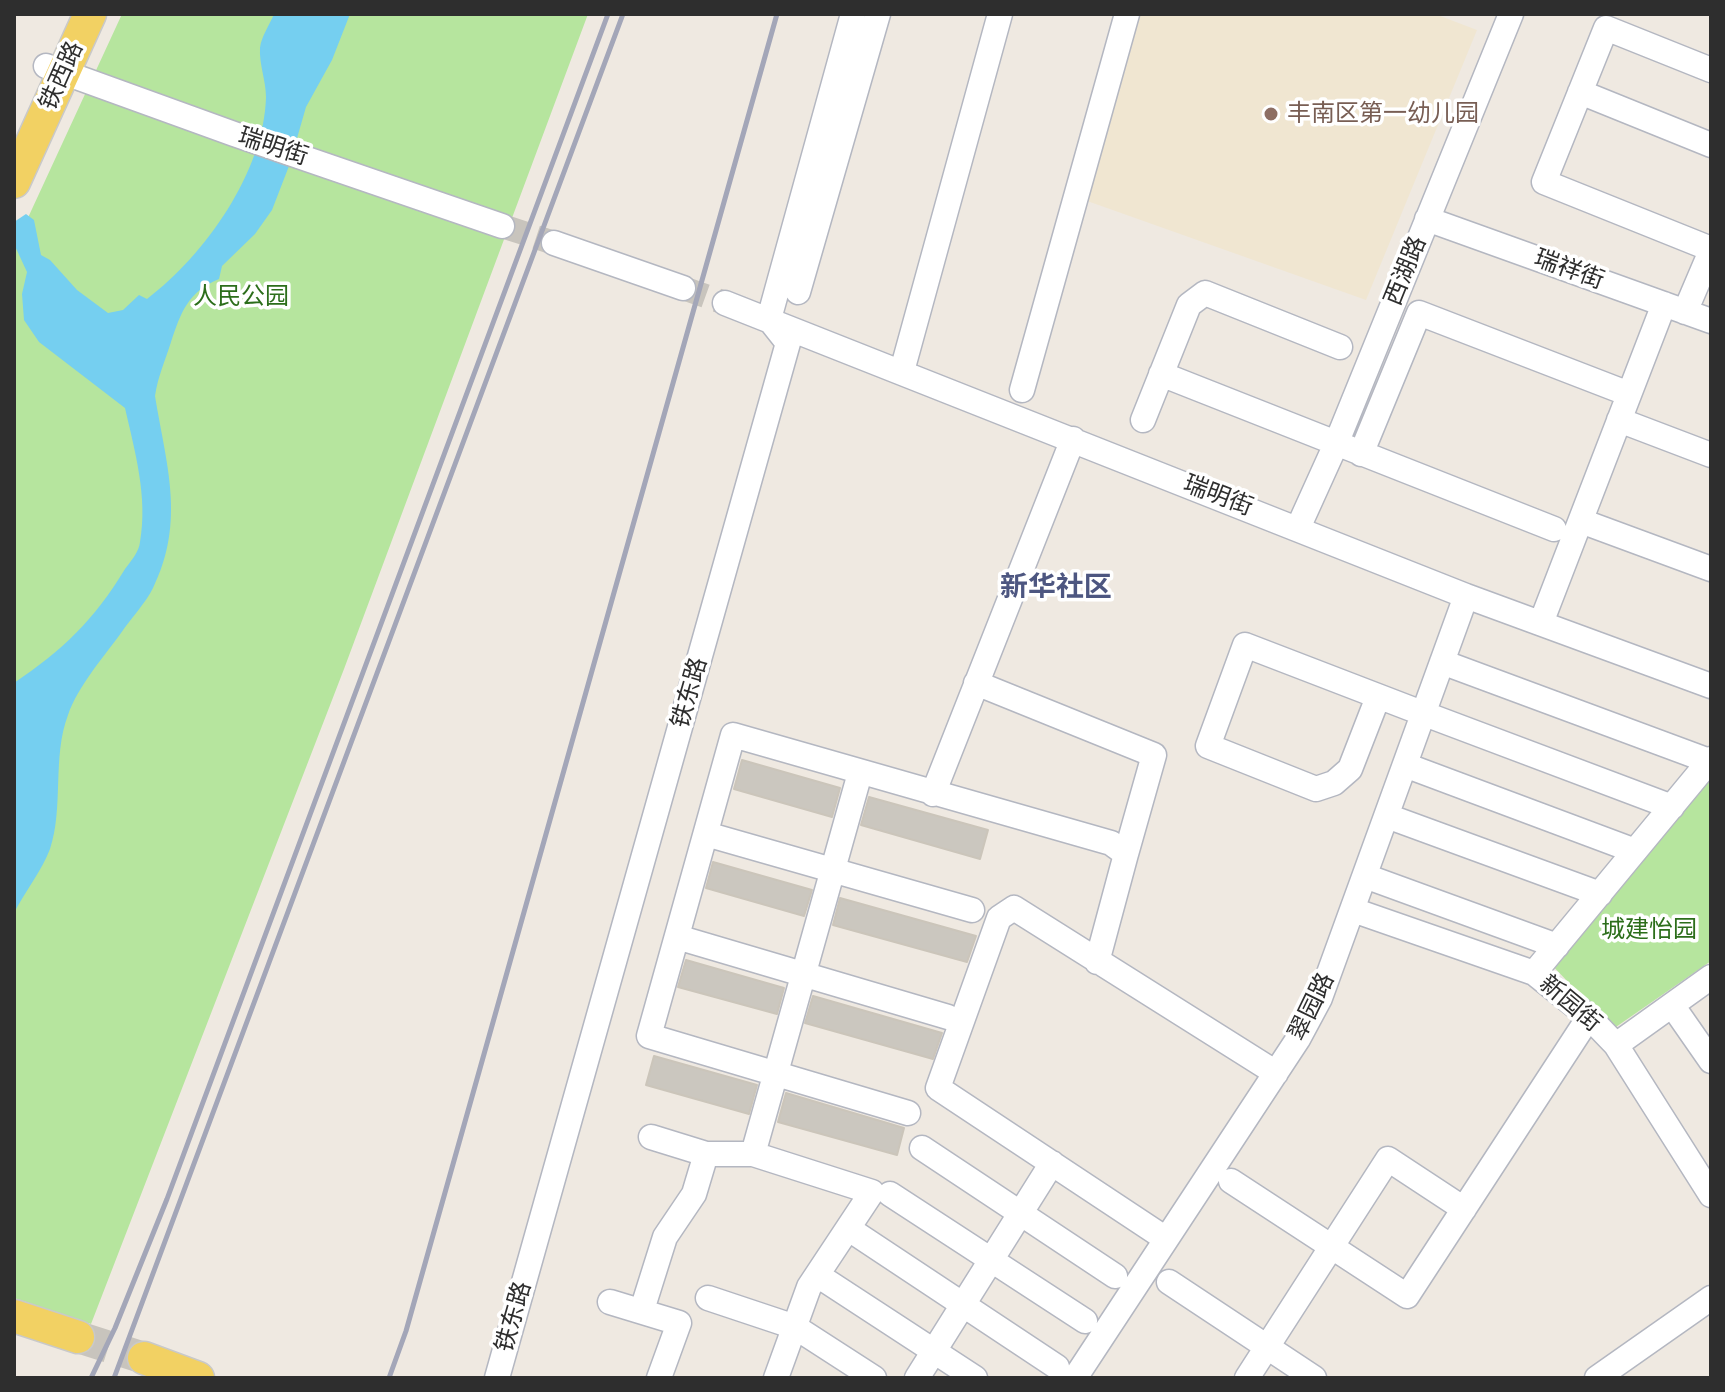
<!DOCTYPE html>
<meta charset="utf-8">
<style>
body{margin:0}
#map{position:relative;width:1725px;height:1392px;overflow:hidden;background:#efe9e1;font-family:Karla,sans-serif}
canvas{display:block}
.frame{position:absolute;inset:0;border:16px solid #2e2e2e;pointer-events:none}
</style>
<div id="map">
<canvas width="1725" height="1392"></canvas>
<div class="frame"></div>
</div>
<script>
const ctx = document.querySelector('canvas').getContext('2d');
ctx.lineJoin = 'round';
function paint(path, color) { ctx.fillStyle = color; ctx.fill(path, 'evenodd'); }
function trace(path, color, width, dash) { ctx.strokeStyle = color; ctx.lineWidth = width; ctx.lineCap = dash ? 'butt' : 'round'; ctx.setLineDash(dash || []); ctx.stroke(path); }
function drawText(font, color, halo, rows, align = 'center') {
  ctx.font = font + ' Karla,"Noto Sans SC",sans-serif'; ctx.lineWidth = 7; ctx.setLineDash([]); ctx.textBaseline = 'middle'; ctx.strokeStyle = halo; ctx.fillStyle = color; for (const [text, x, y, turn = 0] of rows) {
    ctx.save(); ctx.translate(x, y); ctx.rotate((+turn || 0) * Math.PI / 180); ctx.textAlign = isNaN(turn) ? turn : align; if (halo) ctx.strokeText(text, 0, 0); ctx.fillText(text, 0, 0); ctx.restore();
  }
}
paint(new Path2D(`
 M1128,14H1435L1477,30L1366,300L1076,197Z`), '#f0e6d1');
paint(new Path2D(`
 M122,14H588L344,669L91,1324L14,1298V248Z
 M1711,761V961L1613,1029L1547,960Z`), '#b6e59e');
paint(new Path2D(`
 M274,14H350L332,60L306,107L289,166L272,210L255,234L222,266L219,279C188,292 181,312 171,342C165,361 158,376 155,396C166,464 186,521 153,588C145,604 131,618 121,633C103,658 78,686 68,715C52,757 64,807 50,849C42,870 25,892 14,913V683C63,650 94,620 125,569C131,561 139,552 140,542C148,497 135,452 125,408L39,342L24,320L22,294L27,272L14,244V222L26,214L34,220L41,255L50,260L77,290L108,313L123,310L139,295L147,299C205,255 264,172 266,97C266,81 259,64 260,48C261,37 270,24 274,14Z`), '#75cff0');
const building = new Path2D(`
 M742,760L840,788L832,817L734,789Z
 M869,797L988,830L980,859L861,825Z
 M713,862L812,890L804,916L706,888Z
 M840,898L976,936L967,962L833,925Z
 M686,960L784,988L777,1014L678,987Z
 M813,996L942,1033L933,1059L805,1023Z
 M654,1056L757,1085L749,1114L646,1085Z
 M786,1093L904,1128L897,1155L778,1122Z`);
paint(building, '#cbc7bf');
trace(building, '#cbc5ba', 2);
trace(new Path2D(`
 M502,226L554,243
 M683,288L725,303`), '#c8c4bd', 24, [24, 12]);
trace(new Path2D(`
 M78,1337L144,1358`), '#c8c4bd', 32, [32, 16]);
const minor = new Path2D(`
 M46,66L234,134L502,226
 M1711,70L1606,28L1544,182L1711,249
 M1580,92L1711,145
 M1427,219L1711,321
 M554,243L683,288
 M798,292L878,14
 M725,303L1466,596L1711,686
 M1685,312L1711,251
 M902,371L1000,14
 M1161,374L1554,529
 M1022,390L1127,14
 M1143,420L1189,305L1205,293L1340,347
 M1619,420L1711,455
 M1361,454L1419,313L1629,394
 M1581,521L1711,569
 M1298,528L1336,444L1511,14
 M1541,623L1664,304
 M1442,662L1709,761
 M976,683L1154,755L1126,854
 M1378,697L1350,769L1334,783L1316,789L1208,746L1245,645C1387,700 1529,754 1672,807
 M1405,765L1635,851
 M933,794L1073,439
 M1387,816L1600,894
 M706,834L972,910
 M1365,876L1557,946
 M1353,910L1534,973L1589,1017L1616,1045L1711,1195
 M677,937L948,1017
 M1534,973L1711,759
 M1672,1005L1711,1061
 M1616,1045L1711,977
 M908,1113L649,1036L733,735L1111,843L1126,854L1097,962
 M651,1137L706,1154H753L872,1192L809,1287L776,1378
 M922,1148L1115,1276
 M753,1154L860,773
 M1231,1181L1407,1296L1589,1017
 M890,1194L1085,1321
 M858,1235L1057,1367
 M1166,1239L938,1088L999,918L1014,908L1276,1073
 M828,1282L975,1378
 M1169,1282L1314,1378
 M708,1298L795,1327L874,1378
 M610,1302L679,1323L659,1378
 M642,1310L665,1237L694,1194L706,1154
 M497,1378L788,343L769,319L853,14
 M917,1378L1052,1163
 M1075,1378L1298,1039L1320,998L1466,596
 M1247,1378L1388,1159L1464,1209
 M1597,1378L1711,1298`);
const major = new Path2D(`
 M14,182L90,14
 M14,1316L78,1337
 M144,1358L198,1378`);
trace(minor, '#b4b7c1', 27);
trace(major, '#c9c9c9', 35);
trace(minor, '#fff', 24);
trace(major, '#f2d163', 32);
trace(new Path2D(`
 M91,1378L115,1328L167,1199L608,14
 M114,1378L623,14
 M389,1378L406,1331L777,14`), '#a3a6b8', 5);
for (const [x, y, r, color] of [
 [1271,114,8,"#8d6e63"]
]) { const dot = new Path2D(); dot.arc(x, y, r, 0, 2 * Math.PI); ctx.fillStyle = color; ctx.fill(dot); trace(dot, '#fff', 3); }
drawText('24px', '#2e2e2e', '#fff', [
 ["铁西路",62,76,-66],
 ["瑞明街",273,147,18],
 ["瑞祥街",1569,270,20],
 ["西湖路",1406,271,-68],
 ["瑞明街",1218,496,21],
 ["铁东路",690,693,-74],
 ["新园街",1570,1004,40],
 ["翠园路",1312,1007,-64],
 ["铁东路",514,1317,-74]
]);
drawText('24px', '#785e54', '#fff', [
 ["丰南区第一幼儿园",1287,114]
], 'left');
drawText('24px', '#2c6e1b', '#fff', [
 ["人民公园",241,297],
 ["城建怡园",1649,930]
]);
drawText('bold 28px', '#4d5680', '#fff', [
 ["新华社区",1056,588]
]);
</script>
